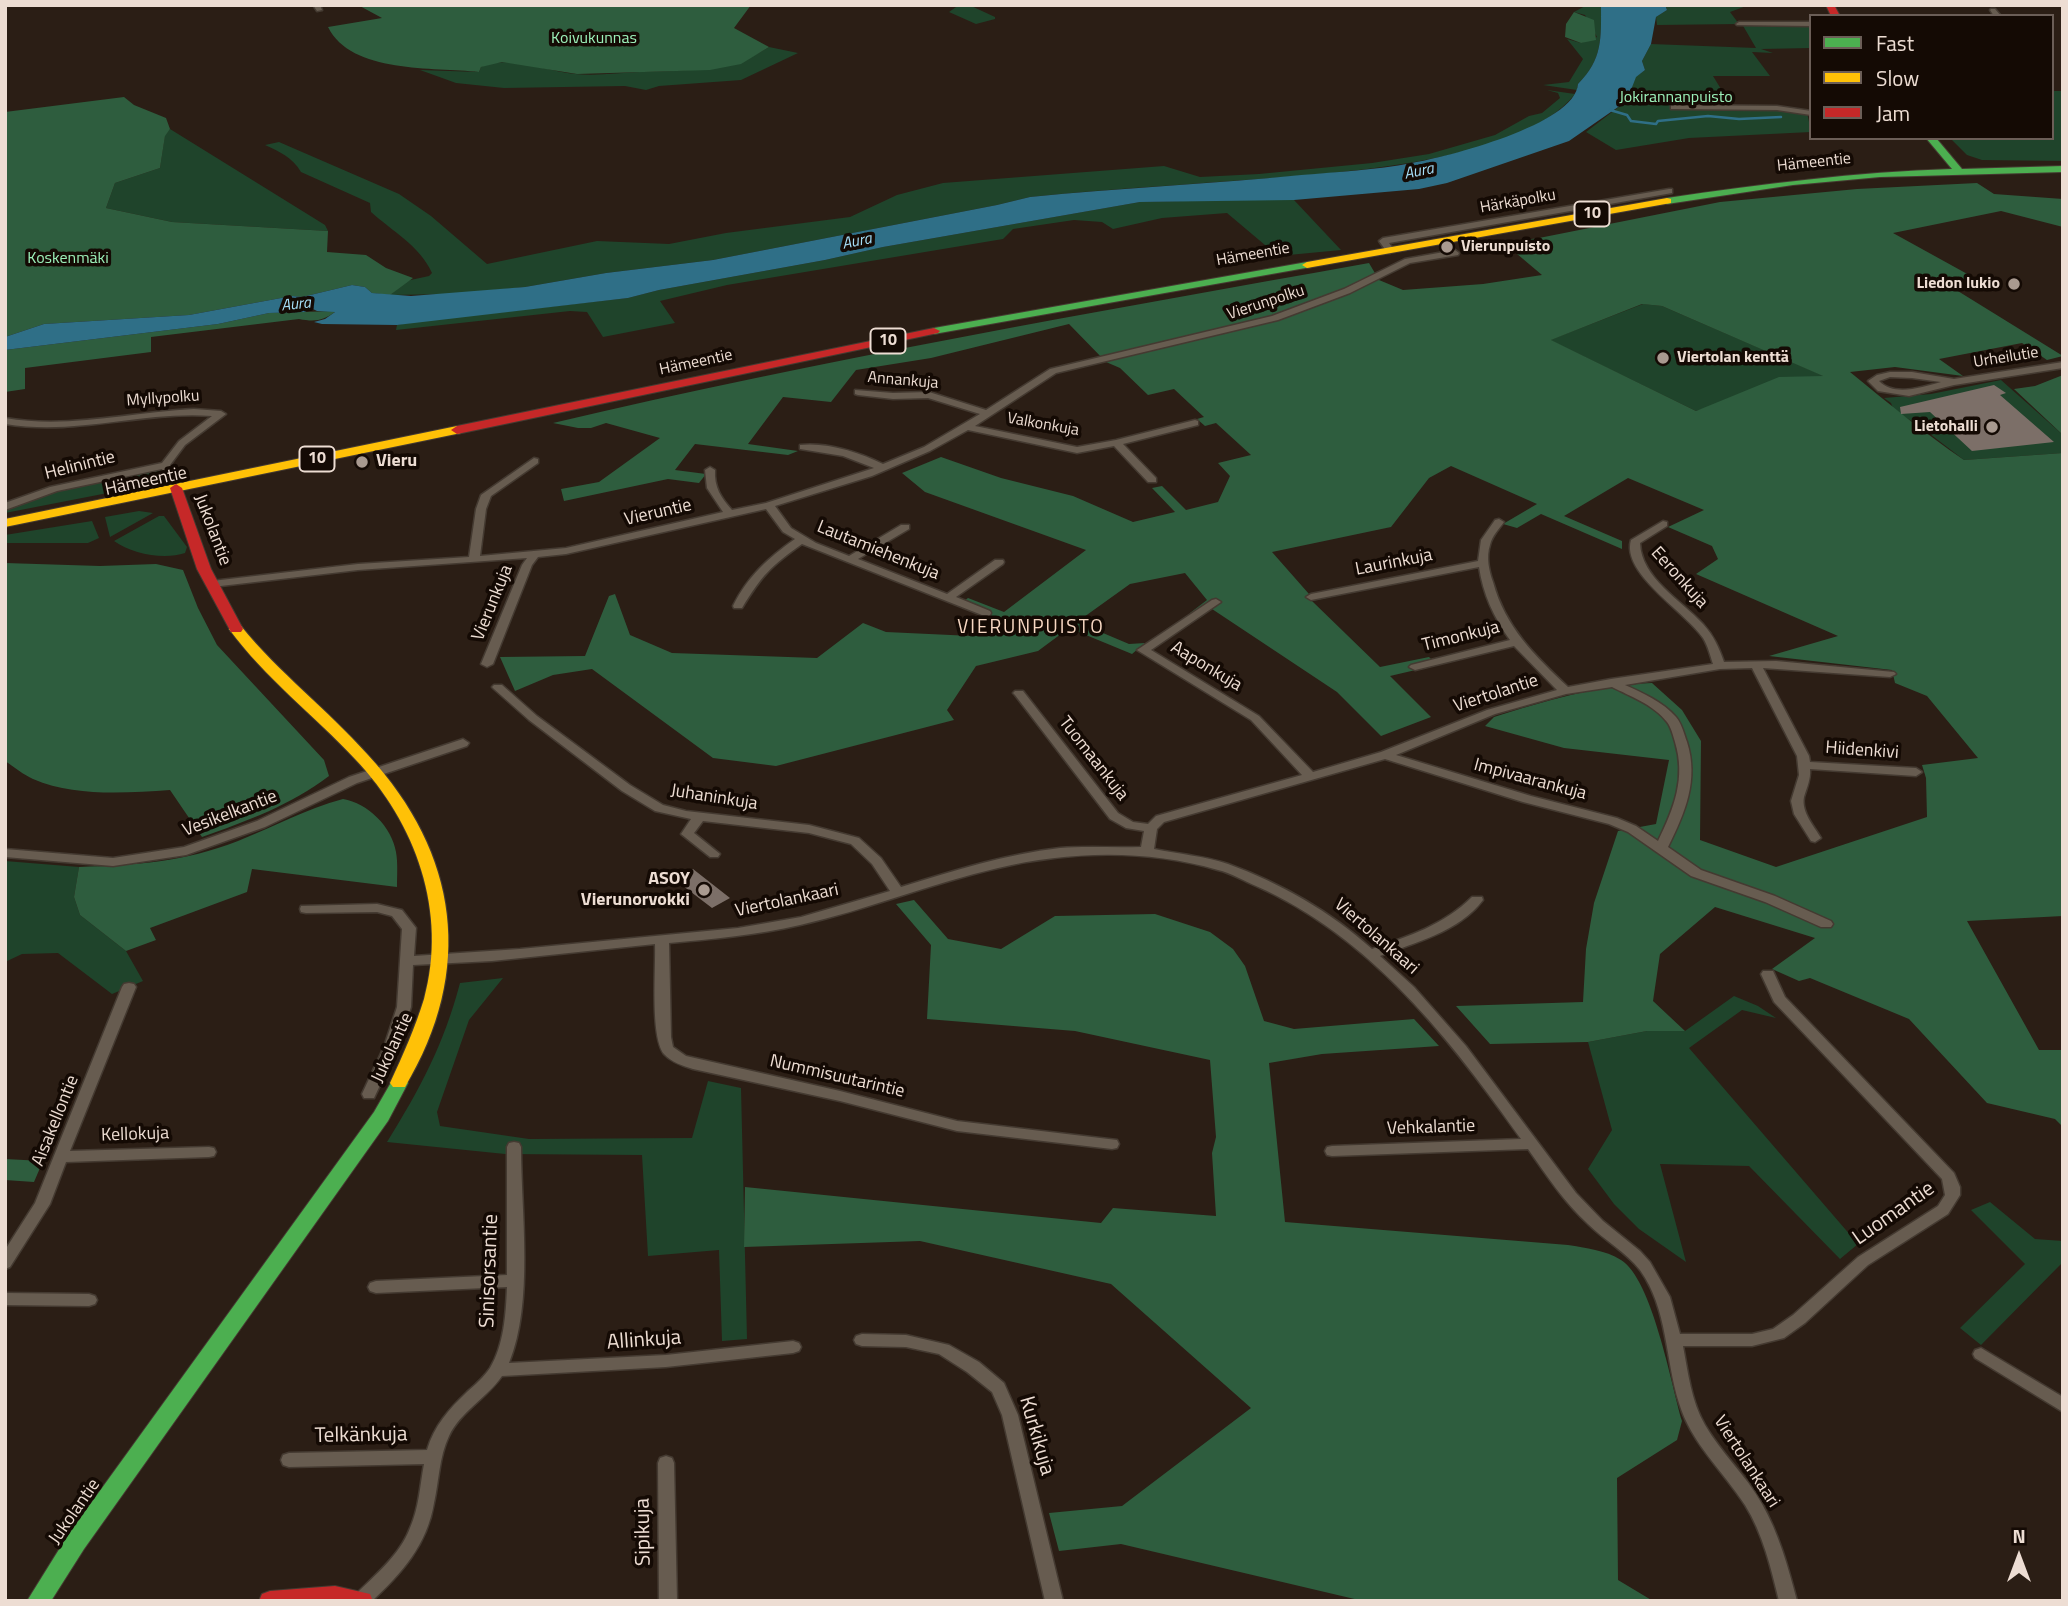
<!DOCTYPE html>
<meta charset="utf-8">
<style>
body{margin:0}
#map{position:relative;width:2068px;height:1606px;overflow:hidden;background:#2b1e15;font-family:"Titillium Web",sans-serif}
canvas{display:block}
.frame{position:absolute;inset:0;border:7px solid #edddd3;pointer-events:none}
.legend{position:absolute;left:1809px;top:14px;width:245px;height:126px;box-sizing:border-box;background:#140a04;border:2px solid #6b5e57;margin:0;padding:9px 12px;list-style:none;font-size:21px;color:#edddd3}
.legend li{display:flex;align-items:center;gap:14px;height:35px}
.legend b{width:35px;border:2px solid #6b5e57}
.north{position:absolute;left:1984px;top:1522px;width:70px;height:70px;-webkit-text-stroke:5px #140a04;paint-order:stroke;rotate:0deg;font-size:19px;font-weight:700;line-height:28px;text-align:center;color:#edddd3}
.north::after{content:'';display:block;margin:auto;width:24px;height:32px;background:#edddd3;clip-path:polygon(50% 0,100% 100%,50% 72%,0 100%)}
</style>
<div id="map">
<canvas width="2068" height="1606"></canvas>
<div class="frame"></div>
<ul class="legend">
<li><b style="height:9px;background:#4caf50"></b>Fast</li>
<li><b style="height:9px;background:#ffc107"></b>Slow</li>
<li><b style="height:9px;background:#c62828"></b>Jam</li>
</ul>
<div class="north">N</div>
</div>
<script>
const ctx = document.querySelector('canvas').getContext('2d');
ctx.lineJoin = 'round';
function paint(path, color) { ctx.fillStyle = color; ctx.fill(path, 'evenodd'); }
function trace(path, color, width, dash) { ctx.strokeStyle = color; ctx.lineWidth = width; ctx.lineCap = dash ? 'butt' : 'round'; ctx.setLineDash(dash || []); ctx.stroke(path); }
function drawText(font, color, halo, rows, align = 'center') {
  ctx.font = font + ' "Titillium Web",sans-serif'; ctx.lineWidth = 7; ctx.setLineDash([]); ctx.textBaseline = 'middle'; ctx.strokeStyle = halo; ctx.fillStyle = color; for (const [text, x, y, turn = 0] of rows) {
    ctx.save(); ctx.translate(x, y); ctx.rotate((+turn || 0) * Math.PI / 180); ctx.textAlign = isNaN(turn) ? turn : align; if (halo) ctx.strokeText(text, 0, 0); ctx.fillText(text, 0, 0); ctx.restore();
  }
}
paint(new Path2D(`
 M959,5H969L995,17V19L976,24L949,12Z
 M1587,5H1601C1601,38 1603,59 1578,84L1577,90L1543,85L1569,82L1583,59L1567,39L1581,43L1597,37L1585,15L1574,12Z
 M1665,5H1749L1730,12L1739,24L1657,25L1656,17L1667,10Z
 M1742,24L1811,25V48L1761,49L1773,53L1752,52L1770,76H1713L1732,107L1807,112L1811,132L1689,138L1616,150L1586,132L1633,96L1631,90L1635,77L1645,70L1642,61L1651,44L1756,48Z
 M769,47L798,53L741,80L659,86L646,90L625,86L504,88L456,83L420,70L479,72L481,67C505,54 549,72 575,74C597,76 618,73 640,72C686,70 729,73 769,47Z
 M1547,90L1575,94C1519,166 1318,174 1232,181C1164,186 1097,190 1030,197L997,205L713,260L606,273L525,287L454,294L390,295L406,281L429,276L432,273C420,246 392,231 371,212L370,203L301,172C292,157 280,152 265,145L279,142L399,194L431,216L487,264L597,241L669,244L726,233L850,217L897,195L943,183L1164,166L1200,177L1259,174L1372,163L1429,154L1495,135L1529,116L1542,113L1560,98L1558,93Z
 M2052,91H2063V161L1982,160L1967,155L1950,138H2052Z
 M170,129L325,225L328,231L172,222L106,208L115,183L160,168L165,135Z
 M1225,200H1294L1341,250L1278,256L1227,213L1162,218L1113,229L1102,222L1074,220L1013,229L1003,239L727,285L660,301L675,323L603,337L587,312L570,311L396,330L397,325L413,322L628,298L659,290L825,260L883,247L1117,206L1140,202Z
 M1643,304L1662,306L1824,376L1696,411L1550,340Z
 M2001,380L2063,435V453L1964,460L1917,424L1894,411L1891,403L1884,398L1931,394Z
 M165,465L169,477L154,484L5,513V501H25L86,480Z
 M139,511L153,513L110,537L105,517Z
 M159,516H164L187,547L185,553C164,560 132,554 114,541Z
 M92,521L99,538L88,543H5V535Z
 M5,861L79,867L74,897L80,915L126,951L143,981L112,994L58,953L22,954L5,962Z
 M503,978L469,1020L437,1112L440,1126L529,1139L692,1138L708,1081L741,1088L747,1339L722,1341L719,1250L648,1256L642,1155L505,1154L387,1142C420,1089 444,1044 460,983Z
 M1734,996L1758,1006L1776,1018L1742,1010L1689,1048L1858,1244L1840,1259L1749,1166L1660,1164L1686,1262L1639,1229L1614,1204L1588,1169L1612,1130L1588,1042L1647,1031H1685Z
 M1990,1202L2035,1239L2063,1241V1262L1981,1345L1960,1328L2025,1264L1971,1210Z`), '#1f442b');
paint(new Path2D(`
 M358,5H751L734,28L769,47L741,64L710,70L577,74L502,62L481,67L479,72C434,67 351,74 328,27L382,18Z
 M1574,12L1594,20L1596,40L1581,43L1565,37L1566,24Z
 M124,97L134,105L166,118L170,129L165,136L160,168L115,183L106,208L172,222L328,231L327,252L366,255L386,268L413,278L390,295L372,293L365,287L352,285L302,297L292,296L189,315L44,324L5,337V112Z
 M1977,183L1994,194L2063,199V227L2001,211L1893,233L1980,281L1953,288L2063,356L2047,360L2022,343L1939,359L1963,376L1895,367L1850,372C1888,403 1923,432 1964,460L2063,453V916L1967,921L2039,1050H2063V1127L2055,1119L1987,1103L1909,1019L1810,978L1799,981L1772,969L1815,938L1715,907L1660,954L1653,1001L1685,1031H1647L1588,1042L1490,1044L1456,1006L1583,1002L1586,949L1594,903L1618,831L1656,824L1669,760L1564,748L1485,726L1494,717C1545,701 1598,685 1652,683L1682,710L1701,741L1700,840L1776,867L1927,817L1926,778L1922,765L1978,758L1927,696L1895,683L1892,670L1769,656L1838,636L1696,574L1718,559L1712,546L1668,527L1704,510L1628,478L1564,516L1622,541V549L1541,514L1517,528L1503,524L1537,504L1451,466L1429,478L1391,527L1272,552L1309,594L1341,588L1351,593L1312,601L1380,667L1429,657L1437,665L1390,676L1431,717L1381,736L1337,692L1212,609L1200,618L1190,613L1207,600L1185,573L1130,584L1077,622L1129,644L1145,643L1132,654L1069,628L1038,651L976,666L947,710L954,720L776,766L713,758L592,669L553,675L515,691L500,657L585,656L609,596L615,594L630,635L672,653L817,658L863,623L886,632L972,636L996,618L960,604L968,598L1004,612L1086,550L925,492L902,473L941,457L1001,478L1073,496L1133,522L1175,512L1152,488L1162,486L1186,510L1218,502L1230,476L1218,463L1251,455L1216,423L1205,426L1197,419L1204,417L1174,389L1148,395L1120,368L1106,362L1069,324L931,358L856,370L831,402L783,397L748,444L798,451L788,455L695,444L675,470L706,474L699,483L668,479L564,501L561,489L599,482L660,438L606,423L591,428H578L553,423C823,359 1096,312 1369,263L1379,280L1403,290L1483,284L1542,275L1510,248L1470,252L1466,248L1539,238L1720,202L1857,189ZM1642,304L1662,306L1823,376L1779,377L1696,411L1551,340Z
 M336,311C323,321 315,322 299,319L151,337V352L25,368V389L5,392V350L218,324L269,313Z
 M2063,375V435L2014,389L2035,386Z
 M5,563L100,566L156,564L183,570L198,608L217,645L324,760L329,776C291,805 247,821 202,837L170,790C126,793 75,797 33,779C24,775 14,767 5,761Z
 M343,799C368,803 392,827 396,852C398,863 397,876 397,887L252,869L247,892L150,928L156,940L126,951L80,915L74,897L79,867C136,865 184,862 238,841C273,827 306,809 343,799Z
 M914,900L948,939L1001,949L1055,916L1155,914L1210,932L1233,949L1245,966L1264,1021L1294,1029L1414,1019L1439,1046L1322,1054L1269,1063L1285,1222L1568,1245C1586,1248 1605,1250 1621,1260C1652,1279 1671,1383 1682,1421L1677,1440L1617,1478L1618,1580L1653,1601H1363L1121,1544L1059,1551L1049,1513L1122,1506L1251,1408L1111,1284L920,1241L744,1247L745,1187L1101,1223L1113,1208L1216,1216L1212,1153L1216,1137L1210,1060L1075,1031L927,1019L931,945L896,904Z
 M5,1159L43,1161L34,1182L5,1180Z`), '#2e5d3e');
paint(new Path2D(`
 M1601,5H1665L1667,10L1656,17L1651,44L1642,61L1645,70L1636,77L1631,90L1634,96L1569,141L1447,183L1419,189L1294,200L1140,202L883,247L825,260L659,290L628,298L397,325L322,324L314,322L325,319L335,312L317,311L311,308L305,312L269,313L218,324L5,350V337L44,324L189,315L292,296L302,297L352,285L365,287L372,293L411,296L525,287L606,273L713,260L997,205L1030,197C1120,188 1211,184 1301,175C1338,172 1375,170 1412,163C1446,157 1575,125 1578,84C1603,59 1601,38 1601,5Z`), '#2f6f87');
trace(new Path2D(`
 M1610,110L1627,115L1631,121L1656,124L1658,121L1708,116L1739,119L1781,117`), '#2f6f87', 2.5);
paint(new Path2D(`
 M1994,385L2006,393L2000,395L2054,442L1972,451L1930,412L1901,414L1900,407Z
 M693,869L730,898L712,908L674,879Z`), '#7c6f68');
const street = new Path2D(`
 M313,5H320L322,10L317,11Z
 M1991,9H1995L2001,16H1994L1990,10Z
 M1739,22H1811V26L1737,25L1736,24Z
 M1671,105L1777,106L1811,111V115L1777,110L1674,109H1671Z
 M1669,189H1672V193L1389,243L1394,250L1390,253L1387,252L1379,241L1383,238Z
 M1455,250L1459,253L1458,255L1410,263L1350,293L1278,320L1056,373L975,426L1077,447L1116,440L1195,420L1198,421V425L1123,444L1156,478V482H1148L1114,446L1077,453L968,430L930,451L872,476L775,506L791,528L816,543L849,556L901,525H909V529L858,559L947,594L995,560H1003L1004,562L1003,564L956,597L990,611L991,613L990,615H982L802,544C771,566 762,575 742,608H734L733,606C748,576 768,558 795,539L783,532L766,509L566,554L538,557L532,565L493,664L487,667L481,664L522,565L527,558L358,570L212,587L207,584L212,581L358,564L469,557L476,509L481,495L534,458L538,459V463L491,496L486,509L480,556L566,548L723,512L707,488L705,470L710,467L715,470C714,487 721,498 732,510L766,503L874,468L843,456L800,449V445C826,442 859,452 883,464L924,447L980,414L928,398L893,399L858,395L855,394V390L893,393L929,392L986,410L1050,369L1272,316L1344,289L1405,259Z
 M2063,362V368L1954,385L1909,396L1878,391L1868,381L1877,375L1890,372H1912L1954,379ZM1890,377L1912,378L1941,382C1922,387 1894,397 1879,381Z
 M194,409L221,411L226,414L185,445L170,465L181,488L180,490H172L162,469L57,491L5,510V503L50,487L162,463L179,441L212,416C141,411 77,436 5,424V418C69,429 131,412 194,409Z
 M1499,519L1504,522C1499,529 1492,536 1490,545C1486,557 1489,571 1493,582C1505,627 1535,656 1568,687L1611,679L1713,664C1710,655 1708,646 1703,638C1686,612 1621,574 1631,540L1663,521L1667,522V526L1640,543C1641,578 1682,601 1703,624C1714,636 1719,648 1724,662L1776,661L1894,672L1896,674L1890,677L1763,668L1809,756L1810,762L1916,768L1922,772L1916,776L1810,769C1811,779 1807,787 1804,797C1801,812 1814,826 1821,838L1815,842L1811,841L1794,814L1791,801L1799,775L1797,756L1752,668L1720,669L1625,685C1643,693 1663,702 1676,717C1682,724 1684,734 1687,742C1699,780 1685,813 1668,847L1701,870L1775,896L1831,921L1833,924L1831,927H1821L1765,902L1691,876L1628,832L1609,824L1523,802L1385,759L1164,822L1157,829L1154,849C1178,854 1205,856 1228,864C1280,883 1331,912 1372,949C1409,936 1444,925 1472,897H1482L1483,900C1459,932 1416,942 1380,956L1414,987L1466,1046L1576,1193L1603,1221L1640,1251L1650,1262L1670,1297L1680,1334H1752L1773,1329L1793,1315L1858,1257L1938,1206L1945,1195L1942,1179L1774,1002L1761,974L1763,971H1773L1785,997L1954,1173L1960,1187V1195L1948,1214L1868,1265L1805,1323L1784,1338L1752,1346H1683C1688,1372 1691,1401 1705,1425C1721,1453 1746,1475 1762,1504C1779,1534 1788,1567 1797,1601H1779C1771,1568 1763,1534 1745,1505C1723,1471 1691,1443 1679,1403C1665,1359 1668,1309 1640,1270C1626,1252 1604,1240 1588,1224C1564,1202 1547,1176 1528,1149L1332,1156L1327,1155L1325,1151L1327,1147L1332,1146L1521,1139C1451,1040 1370,936 1256,886C1244,881 1231,873 1218,870C1146,849 1070,851 998,868C931,883 867,910 800,925C757,935 713,939 669,943L671,1037L673,1047L686,1056L840,1091L957,1121L1117,1140L1119,1144L1117,1148L1112,1149L957,1131L840,1101L693,1069C683,1066 671,1062 664,1054C650,1036 656,968 655,944L492,961L413,965L411,1007L398,1047L374,1098H364L362,1094L384,1047L397,1007L402,929L392,916L377,912L306,913L301,912L300,909L301,906L377,904L402,910L416,928L414,956L520,949L738,928L801,917L890,891L872,864L851,844L809,833L703,821L694,833L720,854L718,857H710L681,834L691,819L655,811L622,791L529,720L494,689L492,687L494,685H502L537,716L630,785L663,805L686,811L809,825L859,838L881,858L901,887C953,871 1006,854 1060,848C1086,846 1114,848 1141,847L1144,831L1126,828L1110,819L1015,695L1013,693L1015,691H1023L1118,813L1133,822L1148,824L1156,816L1302,775L1251,720L1137,650L1212,600L1216,599L1221,602L1151,650L1259,716L1313,772L1381,752L1487,710L1557,690L1514,646L1415,670L1409,667L1411,665L1510,640C1494,618 1483,594 1479,567L1311,600L1306,597L1311,594L1478,561L1481,540L1495,520ZM1612,687C1630,696 1654,705 1667,722C1671,727 1673,735 1675,742C1686,778 1674,808 1658,841L1636,826L1617,818L1531,796L1396,755L1495,714L1566,694Z
 M463,739L469,743L467,746L357,783L265,827L186,855L113,866L5,857V849L113,858L184,847L257,821L349,777Z
 M129,983L134,984L136,987L70,1151L209,1147L214,1148L216,1152L214,1156L209,1157L66,1162L50,1204L10,1267L5,1269V1250L35,1203L122,987L124,984Z
 M514,1142L519,1143L521,1147C521,1213 534,1302 509,1363L666,1355L793,1341L799,1343L801,1347L799,1351L793,1353L666,1367L502,1376C487,1398 460,1412 449,1436C439,1457 439,1481 434,1503C427,1545 402,1573 372,1601H352L355,1595C375,1575 400,1555 410,1528C419,1508 420,1485 424,1464L289,1467L283,1465L281,1460L283,1455L289,1453L427,1450C434,1426 449,1409 467,1392C475,1385 484,1377 490,1368C504,1345 506,1313 507,1287L376,1293L370,1291L368,1287L370,1283L376,1281L507,1275V1147L509,1143Z
 M5,1293L89,1294L95,1296L97,1300L95,1304L89,1306L5,1305Z
 M862,1334L906,1335L949,1345L979,1362L1004,1383L1018,1415L1063,1601H1045L1002,1415L992,1392L967,1372L939,1354L906,1347L862,1346L856,1344L854,1340L856,1336Z
 M1981,1348L2063,1397V1412L1975,1358L1973,1354L1975,1350Z
 M666,1456L672,1458L674,1463L677,1601H659L658,1463L660,1458Z`);
const fast = new Path2D(`
 M1926,138H1936L1962,169L2063,166V172L1880,177L1793,185L1667,204L1662,201L1667,198C1762,184 1856,172 1952,169Z
 M1307,262L1311,263V267L934,334L928,331L934,328Z
 M399,1077L405,1079L408,1083L388,1121L84,1549L51,1601H27L68,1535L374,1112L393,1079Z`);
const slow = new Path2D(`
 M1667,198L1671,199V203L1307,268L1302,265L1307,262Z
 M457,426L461,427V433L5,527V519Z
 M236,625L241,626C279,673 328,710 368,755C459,854 475,970 405,1087H393L390,1083C403,1055 415,1028 424,999C448,912 416,823 355,759C314,715 265,678 229,629Z`);
const jam = new Path2D(`
 M1826,5H1834L1840,16H1831Z
 M934,328L940,331L938,333L457,434L451,430L457,426Z
 M176,484L182,488L211,569L243,629L241,632H231L197,569L170,488Z
 M335,1586L370,1594L373,1601H259L262,1594L270,1591Z`);
trace(street, '#443a31', 3);
trace(fast, '#443a31', 2);
trace(slow, '#443a31', 2);
trace(jam, '#443a31', 2);
paint(street, '#675c50');
paint(fast, '#4caf50');
paint(slow, '#ffc107');
paint(jam, '#c62828');
for (const [x, y, r, color] of [
 [1447,247,7,"#a99a90"],
 [2014,284,7,"#a99a90"],
 [1663,358,7,"#a99a90"],
 [1992,427,7,"#a99a90"],
 [362,462,7,"#a99a90"],
 [704,890,7,"#a99a90"]
]) { const dot = new Path2D(); dot.arc(x, y, r, 0, 2 * Math.PI); ctx.fillStyle = color; ctx.fill(dot); trace(dot, '#140a04', 2.5); }
drawText('16px', '#9cf0b9', '#140a04', [
 ["Koivukunnas",594,39],
 ["Jokirannanpuisto",1676,98],
 ["Koskenmäki",68,259]
]);
drawText('16px', '#edddd3', '#140a04', [
 ["Hämeentie",1814,163,-6],
 ["Härkäpolku",1518,202,-10],
 ["Hämeentie",1253,255,-10],
 ["Vierunpolku",1266,303,-18],
 ["Urheilutie",2006,358,-9],
 ["Hämeentie",696,363,-12],
 ["Annankuja",903,381,5],
 ["Myllypolku",163,399,-4],
 ["Valkonkuja",1043,425,10]
]);
drawText('italic 16px', '#a6dff8', '#140a04', [
 ["Aura",1419,172,-11],
 ["Aura",857,242,-11],
 ["Aura",296,305,-6]
]);
for (const [x, y, w] of [
 [1592,214,35],
 [888,341,35],
 [317,459,35]
]) { const box = new Path2D(); box.roundRect(x - w / 2, y - 12.5, w, 25, 5); ctx.fillStyle = '#140a04'; ctx.fill(box); trace(box, '#edddd3', 2); }
drawText('bold 16px', '#edddd3', null, [
 ["10",1592,214],
 ["10",888,341],
 ["10",317,459]
]);
drawText('bold 16px', '#edddd3', '#140a04', [
 ["Vierunpuisto",1461,247],
 ["Liedon lukio",2000,284,"right"],
 ["Viertolan kenttä",1677,358],
 ["Lietohalli",1978,427,"right"]
], 'left');
drawText('bold 18px', '#edddd3', '#140a04', [
 ["Vieru",376,462],
 ["ASOY",690,880,"right"],
 ["Vierunorvokki",690,901,"right"]
], 'left');
drawText('18px', '#edddd3', '#140a04', [
 ["Helinintie",80,466,-14],
 ["Hämeentie",146,482,-12],
 ["Vieruntie",658,513,-13],
 ["Jukolantie",212,530,69],
 ["Lautamiehenkuja",878,551,22],
 ["Laurinkuja",1394,563,-11],
 ["Eeronkuja",1679,578,48],
 ["Vierunkuja",493,603,-68],
 ["Timonkuja",1461,637,-14],
 ["Aaponkuja",1206,667,31],
 ["Viertolantie",1496,694,-18],
 ["Hiidenkivi",1862,751,4],
 ["Tuomaankuja",1093,759,52],
 ["Impivaarankuja",1530,780,15],
 ["Juhaninkuja",714,798,9],
 ["Vesikelkantie",230,814,-21],
 ["Viertolankaari",787,901,-12],
 ["Viertolankaari",1376,937,41],
 ["Jukolantie",393,1048,-65],
 ["Nummisuutarintie",837,1077,13],
 ["Aisakellontie",56,1121,-68],
 ["Vehkalantie",1431,1128,-2],
 ["Kellokuja",135,1135,-2],
 ["Viertolankaari",1746,1462,57],
 ["Jukolantie",75,1512,-55]
]);
ctx.letterSpacing = '2px';
drawText('19px', '#f8d8c3', '#140a04', [
 ["VIERUNPUISTO",1031,628]
]);
ctx.letterSpacing = '0px';
drawText('21px', '#edddd3', '#140a04', [
 ["Luomantie",1894,1214,-35],
 ["Sinisorsantie",490,1271,-88],
 ["Allinkuja",644,1341,-4],
 ["Telkänkuja",361,1436,-1],
 ["Kurkikuja",1036,1436,74],
 ["Sipikuja",644,1532,-91]
]);
</script>
